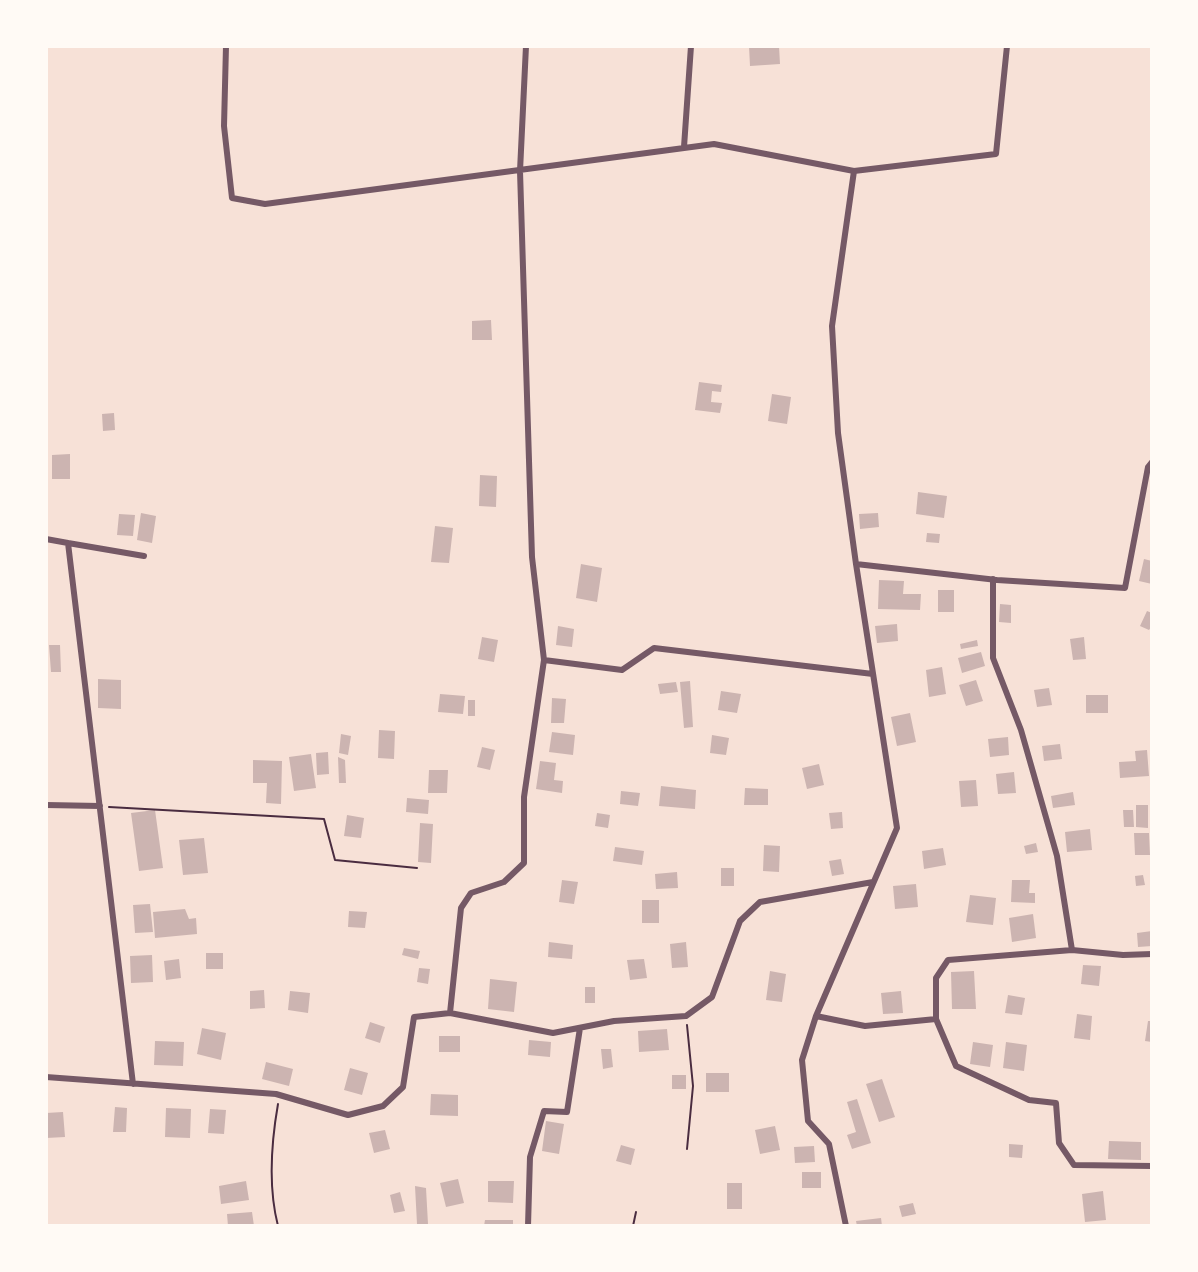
<!DOCTYPE html>
<style>
body{margin:0}
#map{position:relative;width:1198px;height:1272px;overflow:hidden;background:#f7e1d7;font-family:Figtree,sans-serif}
canvas{display:block}
.frame{position:absolute;inset:0;border:48px solid #fffaf5;pointer-events:none}
</style>
<div id="map">
<canvas width="1198" height="1272"></canvas>
<div class="frame"></div>
</div>
<script>
const ctx = document.querySelector('canvas').getContext('2d');
ctx.lineJoin = 'round';
function paint(path, color) { ctx.fillStyle = color; ctx.fill(path, 'evenodd'); }
function trace(path, color, width, dash) { ctx.strokeStyle = color; ctx.lineWidth = width; ctx.lineCap = dash ? 'butt' : 'round'; ctx.setLineDash(dash || []); ctx.stroke(path); }
paint(new Path2D(`
 M749,46H779L780,64L750,66Z
 M491,320L492,340H472V321Z
 M699,382L722,385L721,392L712,391L711,402L722,403L720,413L695,410Z
 M772,394L791,397L787,424L768,421Z
 M114,413L115,430L103,431L102,414Z
 M70,454V479H52V455Z
 M480,475L497,476L496,507L479,506Z
 M918,492L947,496L944,518L916,514Z
 M141,513L156,516L152,543L137,540Z
 M878,513L879,527L860,529L859,514Z
 M119,514L135,515L133,536L117,535Z
 M435,526L453,528L449,563L431,562Z
 M927,533L940,534L939,543L926,542Z
 M1144,559L1152,561V584L1139,581Z
 M581,564L602,568L597,602L576,598Z
 M879,580L904,581L903,594H921L920,610L878,609Z
 M938,590H954V612H938Z
 M1000,604L1011,605V623L999,622Z
 M1147,611L1152,613V626L1149,630L1140,626Z
 M897,624L898,641L877,643L875,626Z
 M558,626L574,629L572,647L556,645Z
 M482,637L498,640L494,662L478,659Z
 M1084,637L1086,659L1073,660L1070,639Z
 M977,640L978,646L961,649L960,644Z
 M49,645H60L61,672H51Z
 M981,652L985,666L962,673L958,658Z
 M942,667L946,694L929,697L926,670Z
 M98,679L121,680V709L98,708Z
 M976,680L983,701L966,706L959,685Z
 M690,681L693,727L684,728L680,682Z
 M676,682L678,692L660,694L658,684Z
 M1049,688L1052,705L1037,707L1034,690Z
 M721,691L741,694L737,713L718,710Z
 M440,694L465,696L463,714L438,712Z
 M1086,695H1108V713H1086Z
 M552,698L566,699L564,723H551Z
 M468,700H475V716H468Z
 M910,713L916,742L897,746L891,717Z
 M379,730L395,731L394,759L378,758Z
 M552,732L575,735L573,755L549,752Z
 M341,734L351,736L348,755L339,753Z
 M712,735L729,738L726,755L710,753Z
 M1008,737L1009,755L990,757L988,739Z
 M1060,744L1062,759L1044,761L1042,746Z
 M482,747L495,750L490,770L477,767Z
 M1147,750L1149,776L1120,778L1119,762L1136,761L1135,751Z
 M328,752L329,774L317,775L316,753Z
 M311,754L316,788L294,791L289,757Z
 M338,757L345,760L346,783H339Z
 M253,760L282,761L281,804L266,803L267,783H253Z
 M540,761L556,763L554,780L563,781L562,793L536,789Z
 M819,764L824,785L807,789L802,768Z
 M429,770H448L447,793H428Z
 M1014,772L1016,793L998,794L996,774Z
 M976,780L978,806L961,807L959,781Z
 M661,786L696,790L695,809L659,806Z
 M745,788L768,789V805H744Z
 M621,791L640,793L638,806L620,804Z
 M1073,792L1075,805L1053,808L1051,796Z
 M407,798L429,800L428,814L406,812Z
 M1136,805H1148V828L1136,827Z
 M155,810L163,868L139,871L131,813Z
 M1123,810H1133L1134,827H1124Z
 M842,812L843,828L831,829L829,813Z
 M597,813L610,815L608,828L595,826Z
 M347,815L364,818L361,838L344,836Z
 M420,823L433,824L431,863L418,862Z
 M1090,829L1092,850L1067,852L1065,832Z
 M1134,833H1149L1150,855H1135Z
 M204,838L208,873L183,875L179,840Z
 M1036,843L1038,852L1026,854L1024,846Z
 M764,845L780,846L779,872L763,871Z
 M615,847L644,851L642,865L613,861Z
 M943,848L946,865L924,869L922,851Z
 M841,859L844,874L832,876L829,861Z
 M721,868H734V886H721Z
 M677,872L678,888L656,889L655,874Z
 M1143,875L1145,885L1136,886L1135,876Z
 M562,880L578,882L574,904L559,902Z
 M1012,880H1030L1029,893H1035V903L1011,902Z
 M916,884L918,907L895,909L893,886Z
 M970,895L996,898L993,925L966,922Z
 M642,900H659V923H642Z
 M150,904L153,932L135,933L133,905Z
 M185,909L189,919L196,918L197,934L155,938L153,912Z
 M349,911L367,912L365,928L348,927Z
 M1033,914L1036,938L1012,942L1009,918Z
 M1152,931V946L1138,947L1137,933Z
 M549,942L573,945L572,959L548,957Z
 M686,942L688,967L672,968L670,944Z
 M404,948L420,951L418,959L402,955Z
 M206,953H223V969H206Z
 M152,955L153,982L131,983L130,956Z
 M179,959L181,978L166,980L164,961Z
 M644,959L647,978L630,980L627,960Z
 M1083,965L1101,966L1099,986L1081,984Z
 M419,968L430,969L428,984L417,982Z
 M770,971L786,974L782,1002L766,1000Z
 M974,971L976,1009H952L951,972Z
 M490,979L517,982L514,1012L488,1009Z
 M585,987H595V1003H585Z
 M264,990L265,1008L250,1009V991Z
 M290,991L310,993L308,1013L288,1010Z
 M901,991L903,1013L883,1014L881,993Z
 M1008,995L1025,998L1022,1015L1005,1013Z
 M1077,1014L1092,1016L1090,1040L1074,1038Z
 M1148,1021H1152V1042L1145,1041Z
 M370,1022L385,1027L380,1043L365,1038Z
 M202,1028L226,1033L221,1060L197,1054Z
 M667,1029L669,1050L639,1052L638,1031Z
 M439,1036H460V1052H439Z
 M529,1040L551,1042L550,1057L528,1055Z
 M155,1041L184,1042L183,1066L154,1065Z
 M973,1042L993,1045L990,1067L970,1064Z
 M1006,1042L1027,1045L1024,1071L1003,1068Z
 M601,1049H611L613,1067L603,1069Z
 M266,1062L293,1069L289,1086L262,1079Z
 M350,1068L368,1073L362,1095L344,1090Z
 M706,1073H729V1092H706Z
 M672,1075H686V1089H672Z
 M882,1079L895,1117L879,1122L866,1084Z
 M431,1094L458,1095V1116L430,1115Z
 M857,1099L871,1143L852,1149L847,1135L856,1132L847,1102Z
 M115,1107L127,1108L126,1132H113Z
 M166,1108L191,1109L190,1138L165,1137Z
 M210,1109L226,1110L224,1134L208,1133Z
 M63,1112L65,1137L46,1138V1113Z
 M546,1121L564,1124L559,1154L542,1151Z
 M775,1126L780,1150L760,1154L755,1130Z
 M385,1130L390,1149L374,1153L369,1133Z
 M1109,1141L1141,1142V1160L1108,1159Z
 M1009,1144L1023,1145L1022,1158L1009,1157Z
 M621,1145L635,1149L631,1165L616,1161Z
 M814,1146L815,1162L795,1163L794,1147Z
 M802,1172H821V1188H802Z
 M458,1179L464,1203L446,1207L440,1183Z
 M246,1181L249,1200L221,1204L219,1186Z
 M488,1181H514L513,1203L488,1202Z
 M727,1183H742V1209H727Z
 M415,1186L426,1188L428,1224H417Z
 M1103,1191L1106,1220L1085,1222L1082,1194Z
 M400,1192L405,1211L394,1213L390,1195Z
 M913,1203L916,1214L902,1217L899,1206Z
 M252,1212L254,1226H228L227,1214Z
 M881,1218L882,1226H857L856,1221Z
 M485,1220H513V1226H484Z`), '#ccb4b1');
trace(new Path2D(`
 M109,807L324,819L335,860L417,868
 M278,1104C271,1144 268,1187 278,1226
 M687,1149L693,1086L687,1025
 M633,1226L636,1212`), '#4a2c40', 2);
trace(new Path2D(`
 M226,46L224,126L232,198L265,204L714,144L854,171L996,154L1007,46
 M684,147L691,46
 M46,539L68,543
 M856,564L997,580L1125,588L1148,467L1152,462
 M993,579V658L1021,730L1057,856L1072,950
 M544,660L622,670L654,648L873,674
 M46,805L100,806
 M450,1013L553,1033L614,1021L686,1016L712,997L740,921L760,902L873,882
 M816,1016L865,1026L936,1019L956,1066L1029,1100L1056,1103L1059,1143L1074,1165L1152,1166
 M936,1019V978L948,960L1072,950L1123,955L1152,954
 M46,1077L276,1094L348,1115L383,1106L403,1087L414,1017L450,1013L461,908L471,893L504,882L524,863V797L544,660L532,557L520,171L526,46
 M133,1084L68,543L144,556
 M528,1226L530,1157L544,1111L567,1112L580,1028
 M846,1226L829,1144L808,1121L802,1060L816,1016L897,828L856,564L838,433L832,326L854,171`), '#755966', 6);
</script>
